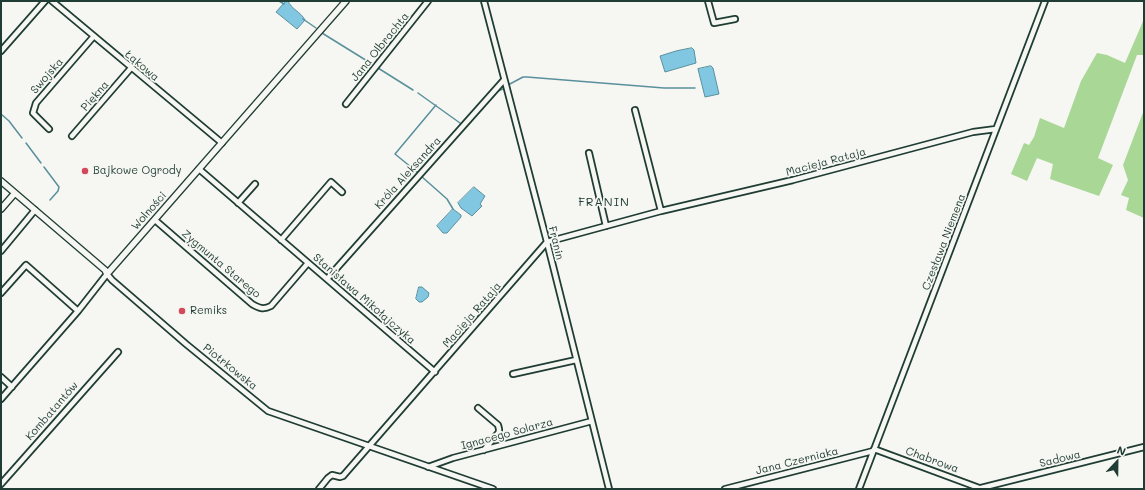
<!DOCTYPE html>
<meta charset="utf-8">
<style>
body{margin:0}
#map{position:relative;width:1145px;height:490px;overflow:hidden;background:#f6f6f2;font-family:Mali,sans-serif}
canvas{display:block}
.frame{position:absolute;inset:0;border:2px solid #1f3d34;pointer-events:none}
.north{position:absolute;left:1097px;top:442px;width:40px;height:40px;-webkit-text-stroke:3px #f6f6f2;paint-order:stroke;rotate:22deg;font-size:11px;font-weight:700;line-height:16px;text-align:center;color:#1f3d34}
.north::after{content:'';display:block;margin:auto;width:14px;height:18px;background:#1f3d34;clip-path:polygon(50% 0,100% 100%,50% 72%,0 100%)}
</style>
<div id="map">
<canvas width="1145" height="490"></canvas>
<div class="frame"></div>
<div class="north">N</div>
</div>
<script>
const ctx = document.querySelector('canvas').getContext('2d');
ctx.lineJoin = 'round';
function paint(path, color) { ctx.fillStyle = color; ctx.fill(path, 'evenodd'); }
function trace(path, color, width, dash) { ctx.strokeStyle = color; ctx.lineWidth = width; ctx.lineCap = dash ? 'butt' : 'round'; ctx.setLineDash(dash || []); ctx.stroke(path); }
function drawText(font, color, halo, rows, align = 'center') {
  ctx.font = font + ' Mali,sans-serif'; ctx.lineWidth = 3.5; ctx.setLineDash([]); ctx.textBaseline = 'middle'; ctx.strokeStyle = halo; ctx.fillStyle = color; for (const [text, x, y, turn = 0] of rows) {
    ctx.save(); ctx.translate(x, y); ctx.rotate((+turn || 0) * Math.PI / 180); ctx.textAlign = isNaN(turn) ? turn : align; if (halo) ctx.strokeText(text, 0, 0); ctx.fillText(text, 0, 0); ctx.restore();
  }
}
paint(new Path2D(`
 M1144,19V55H1137L1098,158L1113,165L1099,196L1050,179L1053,164L1037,158L1027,181L1011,174L1024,143L1029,145L1034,137L1040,118L1064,128L1081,81L1097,53L1107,55L1125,63Z
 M1144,110V218L1126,210L1129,198L1121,195L1128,180L1123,165Z`), '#a9d796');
const water = new Path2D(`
 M288,1C291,9 301,12 305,20L297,29L276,12L285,2Z
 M692,48L694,50L696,63L665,72L660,56L676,51Z
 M711,66L713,68L719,94L705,97L698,69Z
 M474,187L485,196L480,204L482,206L472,216L461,208L458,203Z
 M453,209L461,215V217L447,233H443L437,226Z
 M419,287H422L429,293L428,297L422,302H419L416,299Z`);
paint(water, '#81c7e2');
trace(water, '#5a909c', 1);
trace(new Path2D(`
 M279,1L284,4
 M303,19L316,28
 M322,33L372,64
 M378,68L413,90
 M508,85L523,77H527L664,88H695
 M498,91L503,89
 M418,93L460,123
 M1,114L9,121L22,138
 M26,143L41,163
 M44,167L59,187L58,191L50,200
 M417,172L395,154L436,105
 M421,176L447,199L453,209`), '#5a909c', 1.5);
const minor = new Path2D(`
 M52,1L222,143
 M484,1L547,242L609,489
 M708,1L714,23L735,19
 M1,51L45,1
 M346,104L428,1
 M635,110L661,211
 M49,129L33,113L36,103L94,36
 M72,136L131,68
 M589,153L606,226
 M199,169L435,372
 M238,203L255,184
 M155,220L252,304C259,308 263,310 271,306L308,263
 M281,240L331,182L342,192
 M1,251L35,210
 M327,279L504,80
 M1,293L26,265L78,311
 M513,374L576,360
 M1,377L12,387
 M1,399L78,311L107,274L112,280L186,344L268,411L493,489
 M478,408L498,425L499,429V432L484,450
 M874,449L982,489
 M428,467L453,458L592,421
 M1,484L118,352
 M981,488L1144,447
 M319,489L328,478L332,475L340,477L343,476L547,242L661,211L793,180L973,132L996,129
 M725,489L873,451
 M859,489L1045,1`);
const tertiary = new Path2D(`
 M1,181L105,270L107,274L346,1
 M1,209L15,193`);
trace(minor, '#1f3d34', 8);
trace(tertiary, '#1f3d34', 8);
trace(minor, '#f6f6f2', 4.5);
trace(tertiary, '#f6f6f2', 5.5);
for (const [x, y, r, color] of [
 [85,171,4,"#d1495b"],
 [182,311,4,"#d1495b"]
]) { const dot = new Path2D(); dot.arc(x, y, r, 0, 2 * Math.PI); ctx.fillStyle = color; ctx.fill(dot); trace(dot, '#f6f6f2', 1.5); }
drawText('11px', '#1f3d34', '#f6f6f2', [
 ["Jana Olbrachta",380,47,-51],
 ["Łąkowa",142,66,40],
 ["Swojska",47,76,-49],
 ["Piękna",95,96,-49],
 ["Macieja Rataja",826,162,-15],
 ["Króla Aleksandra",408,173,-48],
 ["Wolności",149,211,-49],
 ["Czesława Niemena",944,242,-69],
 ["Franin",556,243,76],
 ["Zygmunta Starego",221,264,40],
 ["Stanisława Mikołajczyka",364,299,41],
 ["Macieja Rataja",472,315,-49],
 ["Piotrkowska",230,367,39],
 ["Kombatantów",52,411,-49],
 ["Ignacego Solarza",507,434,-15],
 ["Sadowa",1060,459,-14],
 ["Chabrowa",932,460,20],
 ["Jana Czerniaka",797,461,-14]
]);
drawText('11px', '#1f3d34', '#f6f6f2', [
 ["Bajkowe Ogrody",93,171],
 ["Remiks",190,311]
], 'left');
ctx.letterSpacing = '1px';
drawText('12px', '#1f3d34', '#f6f6f2', [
 ["FRANIN",604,202]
]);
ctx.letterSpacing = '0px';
</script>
